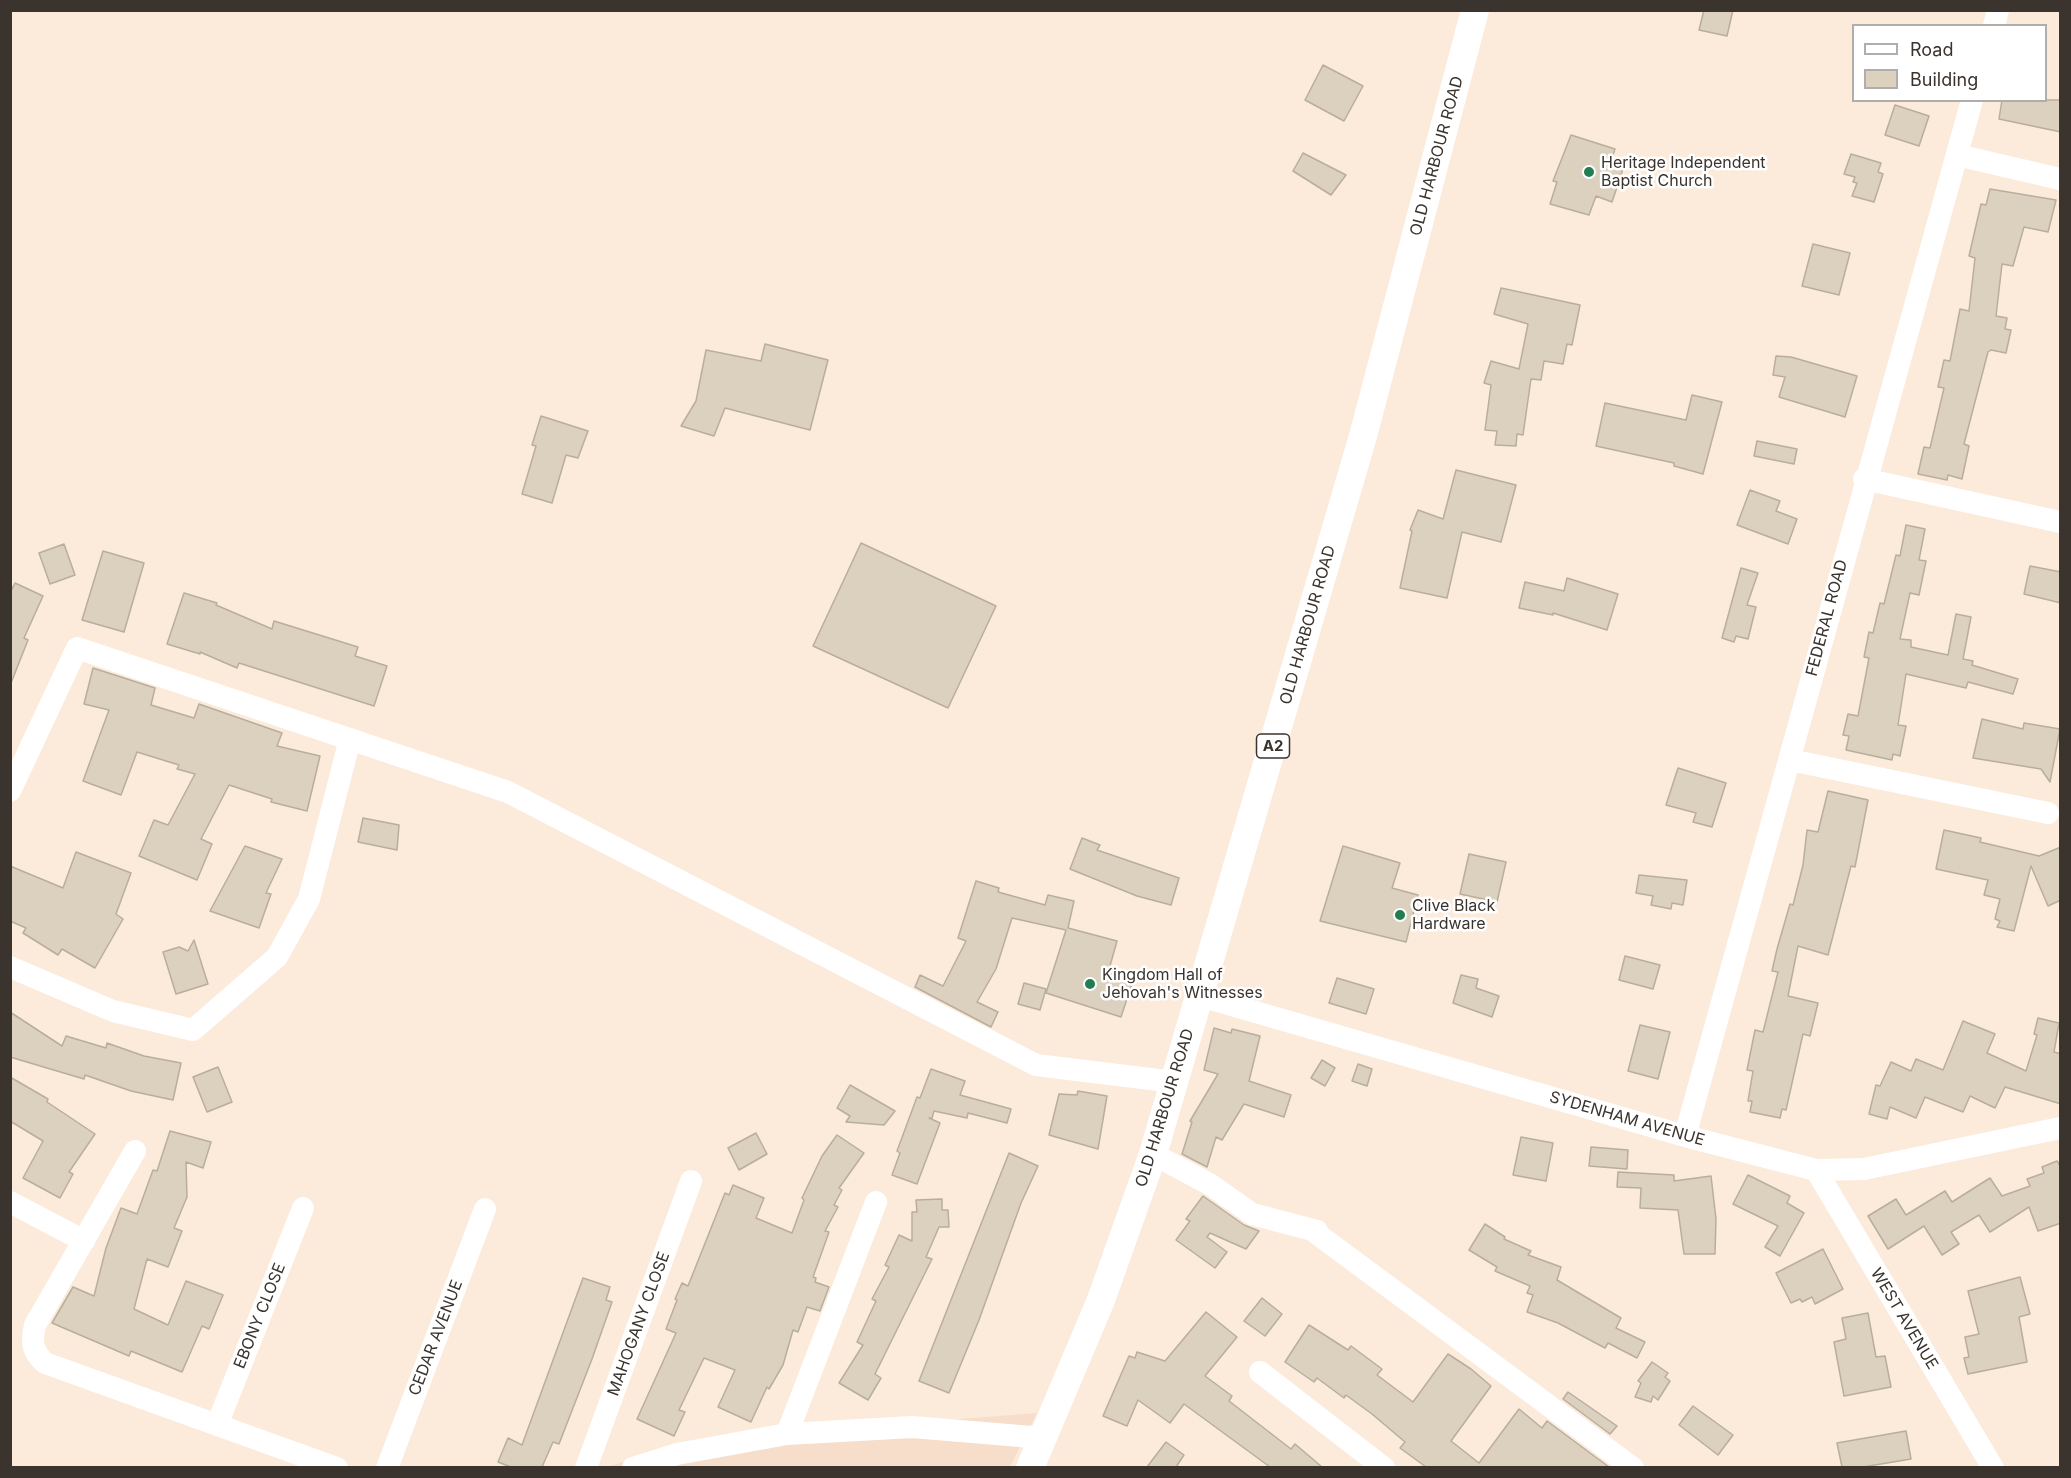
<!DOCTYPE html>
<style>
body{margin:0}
#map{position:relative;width:2071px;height:1478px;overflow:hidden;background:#fceadb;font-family:Inter,sans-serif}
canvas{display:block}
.frame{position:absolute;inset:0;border:12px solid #3a332e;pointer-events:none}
.legend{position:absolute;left:1852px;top:24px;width:195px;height:78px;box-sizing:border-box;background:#fff;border:2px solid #b0adab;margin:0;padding:8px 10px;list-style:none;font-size:18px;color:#3a332e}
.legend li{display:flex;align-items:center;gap:12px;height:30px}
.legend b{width:30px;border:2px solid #b0adab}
</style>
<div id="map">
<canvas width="2071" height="1478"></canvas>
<div class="frame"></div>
<ul class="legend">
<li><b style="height:8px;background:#fff"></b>Road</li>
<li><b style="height:16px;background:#dcd1bf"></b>Building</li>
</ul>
</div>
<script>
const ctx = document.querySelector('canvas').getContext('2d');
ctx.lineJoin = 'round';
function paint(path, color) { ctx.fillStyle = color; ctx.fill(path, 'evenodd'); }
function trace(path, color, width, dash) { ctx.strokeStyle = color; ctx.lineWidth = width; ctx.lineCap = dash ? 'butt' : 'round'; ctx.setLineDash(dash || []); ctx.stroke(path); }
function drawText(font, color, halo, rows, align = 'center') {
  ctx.font = font + ' Inter,sans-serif'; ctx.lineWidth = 5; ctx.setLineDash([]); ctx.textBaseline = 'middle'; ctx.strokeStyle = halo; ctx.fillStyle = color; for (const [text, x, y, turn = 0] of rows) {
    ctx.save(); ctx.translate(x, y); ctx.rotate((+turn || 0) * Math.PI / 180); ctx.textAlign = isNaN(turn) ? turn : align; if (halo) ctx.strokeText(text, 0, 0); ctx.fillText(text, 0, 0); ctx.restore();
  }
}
paint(new Path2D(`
 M1037,1413L1010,1467L603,1468L696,1440Z`), '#f6deca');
const building = new Path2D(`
 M1704,10H1733L1727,36L1699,30Z
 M1323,65L1363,86L1344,121L1305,100Z
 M2002,100H2061V132L1999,119Z
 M1895,105L1929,116L1919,146L1885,135Z
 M1571,135L1615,149L1612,158L1625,163L1612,202L1596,196L1589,215L1550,204L1557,182L1553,181Z
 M1303,153L1346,175L1331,195L1293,171Z
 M1851,154L1881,163L1878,172L1883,174L1874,202L1852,196L1857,183L1853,182L1855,177L1844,174Z
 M1990,189L2056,200L2048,232L2024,227L2013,266L2002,264L1996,316L2007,318L2005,329L2011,330L2006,353L1991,350L1988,352L1964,444L1969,446L1962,479L1948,475L1947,480L1918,474L1924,447L1930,448L1944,388L1938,387L1944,360L1950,361L1960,309L1969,311L1975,258L1969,256L1981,204L1986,205Z
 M1813,244L1850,253L1839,295L1802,286Z
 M1501,288L1580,305L1572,345L1567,344L1563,364L1544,361L1541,380L1531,379L1523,435L1517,434L1516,446L1495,445L1497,431L1485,430L1491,385L1484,383L1491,361L1519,369L1528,324L1494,314Z
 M765,344L828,360L810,430L725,408L714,436L681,426L696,401L706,350L761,361Z
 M1776,356L1791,357L1857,376L1845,417L1779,397L1785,377L1773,375Z
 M1692,395L1722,402L1703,474L1674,466V463L1596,446L1605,403L1686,420Z
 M541,416L588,431L578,458L566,455L552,503L522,494L536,446L532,445Z
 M1757,441L1797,449L1794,464L1754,456Z
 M1456,470L1516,485L1501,542L1462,532L1447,598L1400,588L1412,531L1410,530L1418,510L1443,519Z
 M1750,490L1780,501L1776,511L1797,519L1788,544L1737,525Z
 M1906,525L1925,529L1919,560L1926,561L1919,595L1910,593L1900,639L1911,640V647L1948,655L1956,614L1971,617L1963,659L1973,661L1972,665L2018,679L2013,694L1968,682L1966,688L1906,674L1898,725L1906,726L1900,756L1893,754L1892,760L1846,750L1849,736L1843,735L1848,714L1858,716L1869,658L1864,657L1869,632L1873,633L1880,603L1884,604L1896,555L1900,556Z
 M861,543L996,606L948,708L813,646Z
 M64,544L75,575L50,584L39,553Z
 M103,551L144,563L124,632L82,620Z
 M2030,566L2061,572V603L2024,594Z
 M1741,568L1758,573L1747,605L1756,607L1748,639L1736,636L1734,642L1722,638Z
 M1567,578L1618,594L1607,630L1553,613V615L1519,608L1525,582L1564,591Z
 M15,583L43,596L24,638L28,640L11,683L10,593Z
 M184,593L217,603L216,605L272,629L274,621L358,647L355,656L387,666L374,706L239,663L237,668L200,652V654L167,644Z
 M93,668L155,688L151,705L194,718L199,704L282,733L277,746L320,756L307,811L271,802L272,799L229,785L201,839L212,844L197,880L139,856L154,820L168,825L195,774L177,769L179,765L137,752L121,795L83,781L109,710L84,704Z
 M1982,719L2023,729L2024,723L2060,729L2050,782L2041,769L1973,758Z
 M1678,768L1726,783L1712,827L1693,822L1696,813L1666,805Z
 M1828,791L1868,800L1855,867L1851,866L1828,955L1798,946L1788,996L1818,1003L1810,1036L1803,1034L1786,1110L1782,1109L1780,1118L1750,1112L1752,1101H1748L1753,1071L1747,1070L1755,1030L1763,1032L1778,972L1772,971L1777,949L1790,904L1793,905L1803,865L1807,830L1818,832Z
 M363,818L399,825L397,850L358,842Z
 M1944,830L1981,838L1980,842L2039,856L2061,847V900L2048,906L2031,866L2014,931L1997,927L2000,921L1995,919L2000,899L1984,895L1988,880L1936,869Z
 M1082,838L1100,845L1097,850L1179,878L1171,905L1137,896L1070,869Z
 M245,846L282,859L266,893L271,894L259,928L210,911Z
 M1343,846L1400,863L1392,888L1418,895L1406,942L1320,921Z
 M76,852L131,873L116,914L123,919L95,968L62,949L58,955L23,933L26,928L10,921V866L63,888Z
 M1469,854L1506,862L1497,902L1460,894Z
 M1639,875L1687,880L1683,905L1672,903L1671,909L1651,905L1653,896L1636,893Z
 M976,881L999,888L998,892L1045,905L1048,895L1074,901L1068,928L1117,941L1108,973L1133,981L1121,1017L1046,993L1066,930L1012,918L996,969L977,1002L998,1012L991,1027L915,987L920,975L943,986L966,941L958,938Z
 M194,940L208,984L176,994L163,952L179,947L188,951Z
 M1625,956L1660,965L1653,989L1619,980Z
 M1461,975L1478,979L1476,988L1499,996L1492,1017L1453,1003Z
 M1337,978L1374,989L1366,1014L1329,1003Z
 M1024,983L1046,989L1040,1010L1018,1004Z
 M10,1012L62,1046L66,1036L106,1048L107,1043L144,1056L181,1063L173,1100L131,1091L85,1075L84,1079L10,1057Z
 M2038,1018L2059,1023L2054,1052L2061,1054V1104L2005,1087L1995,1108L1970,1096L1963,1112L1925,1097L1916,1118L1890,1107L1887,1119L1869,1114L1876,1085L1880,1086L1891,1062L1911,1071L1916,1059L1943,1070L1963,1021L1995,1034L1987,1053L2026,1071L2037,1035L2034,1034Z
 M1640,1025L1670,1032L1658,1079L1628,1071Z
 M1214,1028L1231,1033L1232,1029L1260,1036L1249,1081L1291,1095L1284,1117L1244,1104L1222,1140L1216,1137L1207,1167L1182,1154L1192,1122L1190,1121L1218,1074L1204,1070Z
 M1322,1060L1335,1068L1325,1086L1311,1078Z
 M1358,1064L1372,1069L1367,1086L1352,1081Z
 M218,1067L232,1102L207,1112L193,1077Z
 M931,1069L965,1081L960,1095L1011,1109L1007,1123L968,1113L967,1118L934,1111L932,1118H929L940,1123L917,1184L892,1175L900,1153L897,1151L917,1097L920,1098Z
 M10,1077L48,1099L47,1102L95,1134L69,1172L73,1174L60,1198L23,1178L43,1141L10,1121Z
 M850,1085L895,1111L884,1125L846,1122L850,1116L837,1108Z
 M1078,1091L1107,1096L1098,1149L1049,1135L1059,1094L1077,1095Z
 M170,1131L211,1142L203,1168L186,1162L187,1197L174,1228L182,1231L168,1267L147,1259L134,1309L168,1325L186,1281L223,1295L209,1329L202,1326L182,1372L131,1351L129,1356L52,1323L73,1287L94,1296L106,1248L121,1208L137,1214L153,1170L157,1171Z
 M756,1133L767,1154L739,1170L728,1148Z
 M837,1135L864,1153L839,1188L842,1190L834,1205L838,1207L825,1231L829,1232L813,1277L816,1278L815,1282L829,1287L820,1311L807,1307L798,1332L793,1330L783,1365L769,1389L767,1387L751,1422L718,1407L735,1370L704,1358L679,1410L685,1412L674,1436L637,1419L676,1333L666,1329L677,1300L675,1299L682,1283L688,1286L725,1193L729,1195L733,1185L764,1198L756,1218L792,1233L804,1200L802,1198L822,1156Z
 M1521,1137L1553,1143L1546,1181L1513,1175Z
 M1591,1147L1628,1150L1627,1169L1589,1166Z
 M1009,1153L1038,1166L1021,1203L979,1320L949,1393L919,1381Z
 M2057,1161L2061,1167V1223L2038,1231L2029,1207L1990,1232L1979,1215L1951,1232L1959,1244L1942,1255L1924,1226L1888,1249L1868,1216L1896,1199L1906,1215L1945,1191L1952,1202L1990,1178L2002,1196L2030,1186L2027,1179L2044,1173L2042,1167Z
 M1618,1172L1674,1175V1181L1711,1176L1716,1219L1715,1254H1684L1678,1210L1640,1208L1641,1188L1617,1187Z
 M1748,1175L1790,1196L1787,1203L1804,1213L1780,1256L1765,1247L1778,1226L1733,1204Z
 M1203,1196L1244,1225L1259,1231L1246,1249L1210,1233L1207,1237L1227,1252L1215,1268L1176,1240L1190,1221L1186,1219Z
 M942,1199V1210H948L949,1227H939L926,1257L932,1259L875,1374L881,1378L868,1400L839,1383L863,1345L857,1342L876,1301L872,1299L889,1267L885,1265L899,1235L912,1241V1212H917L916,1200Z
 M1485,1224L1505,1237L1504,1239L1531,1251L1528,1255L1561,1267L1557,1280L1621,1318L1616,1328L1645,1342L1637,1358L1608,1343L1605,1348L1558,1323L1527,1312L1533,1295L1527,1293L1530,1286L1495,1271L1497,1267L1469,1250Z
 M1823,1249L1843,1289L1815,1304L1812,1297L1802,1302L1800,1299L1791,1303L1776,1273Z
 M2020,1277L2030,1314L2019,1317L2027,1362L1968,1374L1964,1358L1969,1357L1965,1337L1979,1334L1968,1291Z
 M583,1278L610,1287L606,1300L612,1302L592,1359L559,1444L553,1442L542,1467H511L498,1462L508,1438L522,1445Z
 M1262,1298L1282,1314L1265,1336L1244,1321Z
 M1206,1312L1237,1337L1205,1376L1232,1396L1229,1401L1291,1449L1295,1444L1322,1467H1270L1184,1404L1170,1423L1138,1400L1127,1426L1103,1416L1129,1356L1135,1358L1137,1352L1165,1361Z
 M1868,1313L1876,1357L1885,1356L1891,1387L1844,1396L1834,1342L1846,1339L1842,1318Z
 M1309,1325L1348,1350L1351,1346L1382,1369L1377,1375L1413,1402L1448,1354L1471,1369L1491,1386L1451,1441L1479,1463L1519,1409L1542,1428L1547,1421L1609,1467H1426L1400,1448L1405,1442L1372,1414L1346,1395L1344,1398L1317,1378L1314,1382L1285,1362Z
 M1652,1362L1668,1373L1665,1377L1670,1381L1658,1400L1653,1396L1651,1402L1635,1397L1641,1383L1638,1381Z
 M1568,1392L1617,1426L1610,1434L1563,1399Z
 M1693,1406L1733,1435L1718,1455L1679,1425Z
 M1906,1431L1911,1459L1863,1467H1842L1837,1443Z
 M1166,1442L1184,1455L1176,1467H1147Z`);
paint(building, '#dcd1bf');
trace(building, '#b8ae9c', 1.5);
trace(new Path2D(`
 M1994,26L1998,10
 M1957,155L2060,179
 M1864,479L2060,522
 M1790,760L2048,813
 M10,791L77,648L508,792L1036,1065L1175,1082
 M10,967L113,1011L193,1030L277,957L309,899L350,739
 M1200,996L1685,1136L1816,1170L1864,1169L2060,1128
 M1685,1136C1781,791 1874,445 1972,100
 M135,1151L35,1325C31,1342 32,1351 45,1363L337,1468
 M1153,1154L1211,1185L1252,1214L1317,1231L1316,1233L1633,1468
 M1816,1170L1993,1468
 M10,1202L84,1241
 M1260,1372L1384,1468
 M217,1425L303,1208
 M787,1434L876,1202
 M387,1468L485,1209
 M586,1468L691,1181
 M633,1468L677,1454L787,1434L912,1427L1044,1438`), '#fff', 22);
trace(new Path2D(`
 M1030,1468L1101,1300L1153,1154L1363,436L1475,10`), '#fff', 28);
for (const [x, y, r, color] of [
 [1589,172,6,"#227d52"],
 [1400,915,6,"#227d52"],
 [1090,984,6,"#227d52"]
]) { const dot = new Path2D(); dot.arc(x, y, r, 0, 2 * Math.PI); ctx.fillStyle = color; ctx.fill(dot); trace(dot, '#fff', 2); }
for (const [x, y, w] of [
 [1273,746,33]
]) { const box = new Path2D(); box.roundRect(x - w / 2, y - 12, w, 24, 4.5); ctx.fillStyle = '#fff'; ctx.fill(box); trace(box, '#3a332e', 1.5); }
drawText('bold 15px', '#3a332e', null, [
 ["A2",1273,746]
]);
drawText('16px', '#3a332e', '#fff', [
 ["OLD HARBOUR ROAD",1437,156,-75],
 ["FEDERAL ROAD",1827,618,-75],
 ["OLD HARBOUR ROAD",1308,625,-74],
 ["OLD HARBOUR ROAD",1165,1108,-73],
 ["SYDENHAM AVENUE",1627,1119,16],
 ["EBONY CLOSE",260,1316,-68],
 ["WEST AVENUE",1904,1319,59],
 ["MAHOGANY CLOSE",639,1324,-70],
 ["CEDAR AVENUE",436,1338,-69]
]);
drawText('16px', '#3a332e', '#fff', [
 ["Heritage Independent",1601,163],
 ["Baptist Church",1601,181],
 ["Clive Black",1412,906],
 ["Hardware",1412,924],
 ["Kingdom Hall of",1102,975],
 ["Jehovah's Witnesses",1102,993]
], 'left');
</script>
